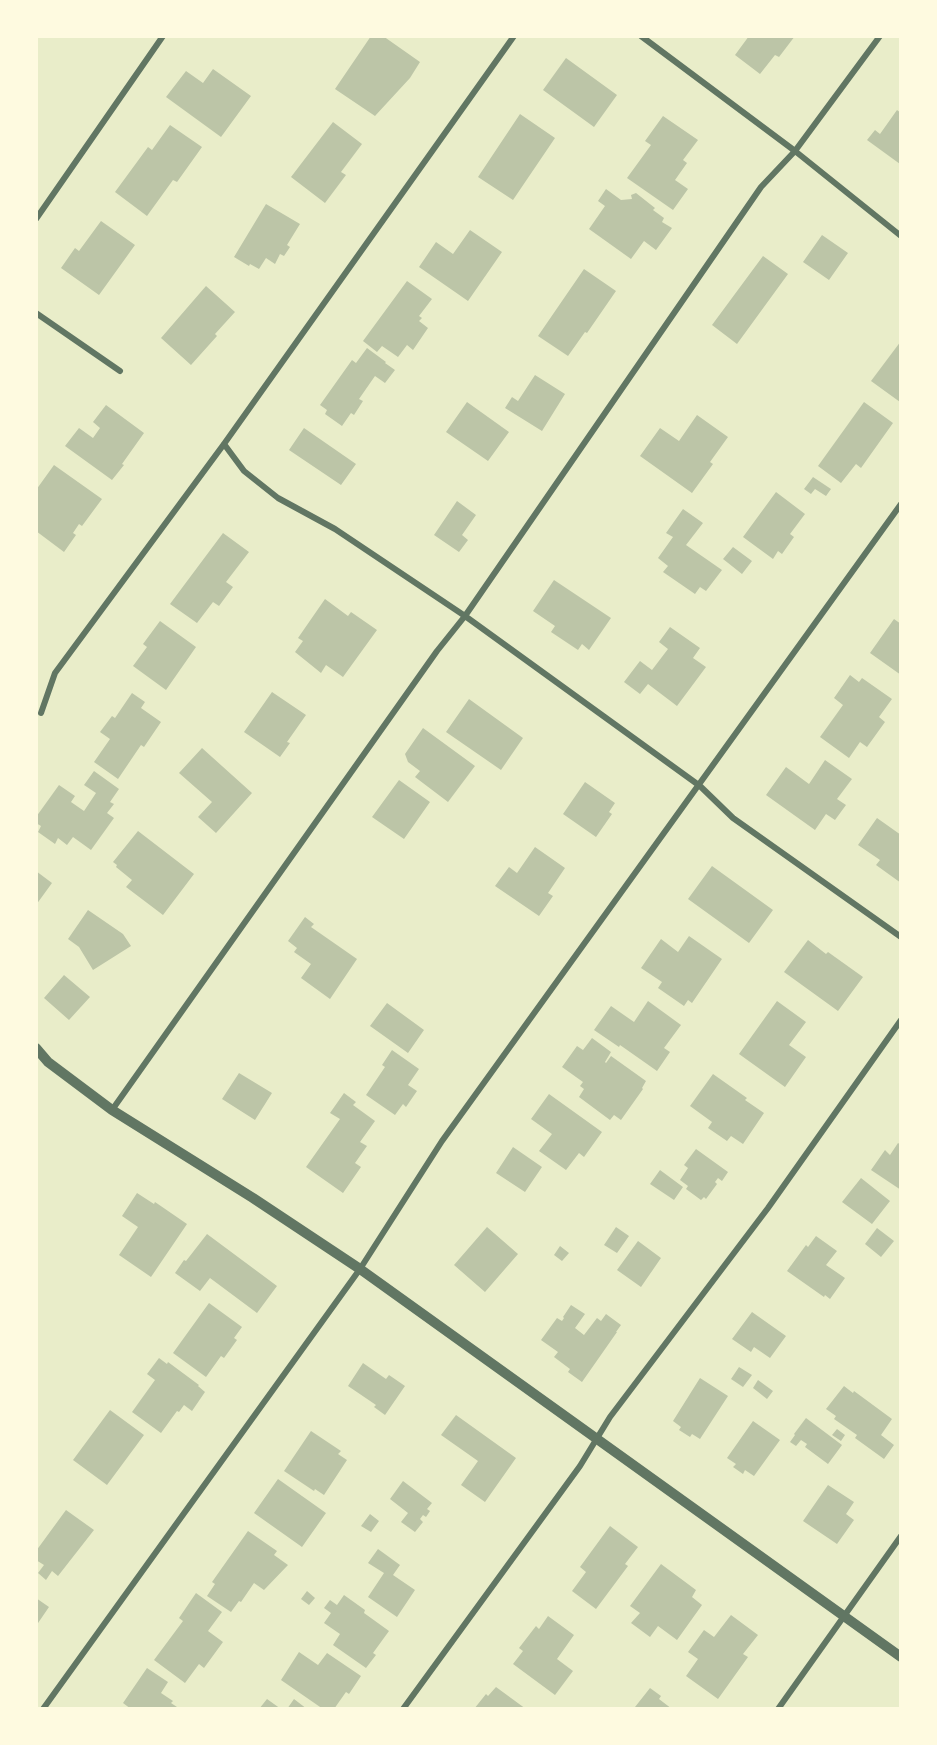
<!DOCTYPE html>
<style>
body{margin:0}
#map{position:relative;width:937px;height:1745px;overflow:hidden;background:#e9edc9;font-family:Roboto,sans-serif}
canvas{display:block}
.frame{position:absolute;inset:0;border:38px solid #fefae0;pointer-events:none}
</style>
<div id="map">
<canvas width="937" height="1745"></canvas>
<div class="frame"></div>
</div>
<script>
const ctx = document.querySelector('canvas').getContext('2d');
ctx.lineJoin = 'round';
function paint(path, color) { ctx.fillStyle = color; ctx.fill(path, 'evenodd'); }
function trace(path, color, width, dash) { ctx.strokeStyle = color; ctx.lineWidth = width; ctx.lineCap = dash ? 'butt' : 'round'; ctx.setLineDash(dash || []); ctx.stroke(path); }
paint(new Path2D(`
 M371,36H383L420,62L410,78L375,116L335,89Z
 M749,36H795L779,57L775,55L760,74L735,55Z
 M566,58L617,95L594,127L543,90Z
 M213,69L251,96L221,137L166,97L186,71L203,83Z
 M897,110L901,113L900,164L867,140L875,130L880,134Z
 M520,114L555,138L513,200L478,177Z
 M663,116L698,140L683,160L687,163L675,180L688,189L673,210L627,178L651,145L645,141Z
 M333,122L362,144L341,172L346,175L325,203L291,177Z
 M170,125L202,147L177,182L173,180L147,216L115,192L148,147L152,150Z
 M606,189L621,200L632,199L631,195L636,193L655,208L653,210L664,218L662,222L672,228L656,250L644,241L631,259L589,229L605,206L598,201Z
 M266,204L300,224L287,245L290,247L284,256L280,254L275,264L266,258L259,269L250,264L249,266L234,257Z
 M101,221L135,245L99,295L61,268L75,248L79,251Z
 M470,230L502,252L468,301L419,267L436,242L453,254Z
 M822,235L848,253L829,280L803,262Z
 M763,256L788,274L737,344L712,325Z
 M584,269L616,291L587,333L585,332L568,356L538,336Z
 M407,281L432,299L419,316L422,318L419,321L428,328L413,350L407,345L398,357L382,346L377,352L363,341Z
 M206,286L235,312L215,334L217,336L191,365L161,338Z
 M901,341V401L900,402L871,381Z
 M367,348L386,362L385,363L395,370L385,383L375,376L359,399L363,401L354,415L351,413L342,426L325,414L327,410L320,405L352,360L356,363Z
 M535,375L565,394L542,431L505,408L512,397L518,401Z
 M467,402L509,432L488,461L446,432Z
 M864,402L893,423L861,468L856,464L841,483L818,466Z
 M106,405L144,433L122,464L124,465L112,480L65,446L79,428L93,438L100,428L93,422Z
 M697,415L728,437L710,462L713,464L692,493L640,456L660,428L679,441Z
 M304,428L356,464L341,485L289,450Z
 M54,465L102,499L82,526L79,524L73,533L76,535L64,552L36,531V490Z
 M813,477L831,489L826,496L815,489L811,494L804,489Z
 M776,492L805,514L790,534L794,537L782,554L778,551L773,559L743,537Z
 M457,501L476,515L462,535L468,540L459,552L434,535Z
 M683,509L703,523L686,545L722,570L706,591L700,587L695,594L663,572L668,566L658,558L673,537L666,533Z
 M223,533L249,552L226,582L233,587L219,606L213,602L197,623L170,604Z
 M733,547L752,561L742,574L723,559Z
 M554,580L611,618L589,650L582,644L578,650L551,632L555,626L533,611Z
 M325,599L348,616L351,612L377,630L343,677L326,665L321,673L295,652L303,641L298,638Z
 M894,619L901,624V675L870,653Z
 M160,621L196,647L166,690L133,666L147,647L143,644Z
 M670,627L700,648L693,658L706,667L677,706L648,684L640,694L624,682L640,661L652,670L668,649L659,642Z
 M850,675L859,682L862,678L892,699L879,717L885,722L867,747L860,742L849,758L820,737L843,705L834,698Z
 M272,692L306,715L287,742L290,743L280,757L244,732Z
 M132,693L145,702L141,708L161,722L144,747L141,745L118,779L94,762L110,739L100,732L112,716L115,718Z
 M469,699L523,738L501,770L446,732Z
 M423,728L475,766L448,802L415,777L420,771L408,762L405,754Z
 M202,748L252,793L216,833L198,817L212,802L179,773Z
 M825,760L852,779L837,799L846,805L835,820L826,814L815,830L766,795L786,767L809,784Z
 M94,771L119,789L110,802L114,804L107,813L114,818L91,850L73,837L67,845L58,838L55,844L38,832L41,826L36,823V817L59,785L75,796L71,802L84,811L96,793L84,785Z
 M399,780L430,802L404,839L372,817Z
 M585,782L615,803L609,812L612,814L596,837L563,814Z
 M877,818L901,835V883L876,865L880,860L858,845Z
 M138,831L194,874L163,915L126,887L132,880L116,867L117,865L113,862Z
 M535,847L565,868L548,893L553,896L539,916L495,886L509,867L517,873Z
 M712,866L773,910L749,943L688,899Z
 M36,871L52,883L36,905Z
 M88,910L123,934L131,946L93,970L79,947L68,939Z
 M305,917L314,924L311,927L357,959L330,999L301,978L311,964L294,952L297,948L288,941Z
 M689,936L722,959L692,1003L688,1000L684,1006L658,988L662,982L641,968L661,939L678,952Z
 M808,940L826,954L828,952L863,977L838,1011L784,972Z
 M64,975L90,997L69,1020L44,998Z
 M648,1001L681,1025L664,1048L670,1052L657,1071L620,1045L619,1047L594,1030L611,1006L634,1022Z
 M777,1001L806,1022L789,1045L806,1057L785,1087L739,1054Z
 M387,1003L424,1030L408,1053L370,1026Z
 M592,1038L611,1052L605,1062L606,1063L611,1056L646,1081L642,1088L643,1089L621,1120L614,1115L610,1120L579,1097L584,1089L580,1086L583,1082L562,1067L577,1046L583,1050Z
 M392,1050L419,1069L408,1085L417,1091L406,1107L403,1104L395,1115L366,1095L385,1067L382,1065Z
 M239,1073L272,1093L255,1120L222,1099Z
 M713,1074L747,1098L745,1100L764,1113L743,1144L731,1136L727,1141L708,1128L712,1122L690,1106Z
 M344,1093L356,1102L353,1105L375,1121L360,1142L367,1146L355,1163L361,1167L343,1193L306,1167L340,1119L330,1113Z
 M549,1094L602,1132L584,1157L579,1153L566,1170L539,1151L552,1134L531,1119Z
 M898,1143L901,1145V1190L871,1170L885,1150L890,1155Z
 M513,1147L542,1167L525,1192L496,1173Z
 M696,1149L728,1172L722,1181L718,1178L715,1182L717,1184L706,1199L704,1197L701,1200L686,1189L688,1186L680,1180L688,1168L684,1165Z
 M660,1170L683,1187L674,1200L650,1184Z
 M861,1178L890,1201L872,1224L842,1202Z
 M137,1193L154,1204L155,1202L187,1224L151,1277L119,1255L138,1227L122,1216Z
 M487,1227L518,1254L485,1292L454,1265Z
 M616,1227L629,1236L617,1253L604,1245Z
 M877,1228L894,1241L881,1257L865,1244Z
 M207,1234L277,1286L257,1313L210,1278L200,1291L175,1273L184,1260L186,1261Z
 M816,1236L837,1251L826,1265L845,1278L830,1299L825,1295L824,1297L787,1271L806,1245L808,1247Z
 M638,1241L661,1258L641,1287L617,1270Z
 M560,1246L569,1253L562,1261L554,1255Z
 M209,1303L242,1327L234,1338L237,1340L224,1358L221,1356L206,1377L173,1353Z
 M571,1305L585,1314L575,1328L584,1335L597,1318L601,1321L606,1314L621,1325L616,1332H617L582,1382L568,1372L570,1369L554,1357L558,1352L541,1340L557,1318L562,1321L564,1318L563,1317Z
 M752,1312L786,1336L770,1358L754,1347L751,1352L732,1339Z
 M159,1358L167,1364L168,1362L199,1385L198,1386L205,1392L192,1411L184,1405L179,1412L177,1411L161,1433L132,1412L155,1380L147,1374Z
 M363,1363L386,1379L389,1375L405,1386L385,1415L374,1407L376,1405L348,1386Z
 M739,1367L752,1375L743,1387L731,1379Z
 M700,1378L728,1396L700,1439L692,1434L690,1437L679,1430L681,1427L673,1421Z
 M758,1380L773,1391L767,1399L753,1388Z
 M844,1386L853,1393L854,1391L892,1419L881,1435L894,1445L884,1459L855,1438L857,1435L834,1419L836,1416L826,1409Z
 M110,1410L144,1435L107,1485L73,1460Z
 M456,1415L516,1458L485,1502L461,1485L478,1461L441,1435Z
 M806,1418L842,1445L828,1464L805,1447L807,1444L801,1440L796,1446L790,1442L795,1435L794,1434Z
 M753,1421L780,1440L754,1476L745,1470L743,1474L733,1467L736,1464L727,1458Z
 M837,1429L845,1435L841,1441L832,1435Z
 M311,1431L341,1451L338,1454L347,1460L324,1495L315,1489L314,1491L284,1471Z
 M278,1479L326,1513L302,1547L254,1513Z
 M403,1481L432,1503L427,1509L430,1511L426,1517L423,1515L420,1519L423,1522L415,1532L401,1522L408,1513L390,1499Z
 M828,1485L854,1502L846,1514L854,1520L837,1544L803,1521Z
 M66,1510L94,1530L58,1576L52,1571L46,1580L38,1573L44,1565L36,1560V1551Z
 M370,1514L379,1521L371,1532L361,1526Z
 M610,1526L638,1547L625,1564L628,1566L596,1609L572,1591L586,1572L580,1567Z
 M248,1531L277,1551L274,1555L288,1565L264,1590L254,1583L241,1602L239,1601L231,1612L207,1596L215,1584L212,1582Z
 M378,1549L400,1565L393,1575L415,1590L397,1617L368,1597L384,1573L368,1563Z
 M661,1564L696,1590L692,1597L702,1605L677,1640L658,1626L650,1637L631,1623L640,1613L630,1606Z
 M307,1591L315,1598L309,1605L301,1599Z
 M196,1593L222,1612L208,1631L223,1642L204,1668L199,1664L185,1683L154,1660L183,1621L179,1618Z
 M344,1595L365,1610L364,1613L389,1631L373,1653L376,1655L366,1668L333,1645L340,1634L324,1623L331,1613L324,1608L330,1600L337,1605Z
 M36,1598L49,1607L36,1626Z
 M731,1615L758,1635L743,1654L748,1657L718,1699L686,1676L698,1659L688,1652L704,1630L714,1637Z
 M548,1616L574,1635L557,1659L573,1671L555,1695L513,1664L523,1651L519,1648L536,1626L539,1629Z
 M299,1652L318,1665L327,1653L361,1676L349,1694L346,1692L334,1709H323L281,1680Z
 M147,1668L168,1682L161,1693L173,1701L171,1703L180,1709H131L123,1703Z
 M496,1687L526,1709H474L486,1694L488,1696Z
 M650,1688L661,1696L659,1699L672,1709H637L635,1707Z
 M267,1699L281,1709H259Z
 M294,1699L307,1709H287Z`), '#bcc5a7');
trace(new Path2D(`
 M641,36L795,151L901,236
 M36,219L163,36
 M36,313L120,371
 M224,444L244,471L278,498L335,529L465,616L700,786L733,818L901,937
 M41,713L55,673L224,444L514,36
 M112,1110L437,651L465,616L761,187L795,151L880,36
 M43,1709L360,1269L442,1141L901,504
 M403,1709L580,1466L610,1417L768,1208L901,1020
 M778,1709L901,1536`), '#617663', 6);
trace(new Path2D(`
 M36,1048L48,1062L112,1110L253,1198L360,1269L901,1657`), '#617663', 10);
</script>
